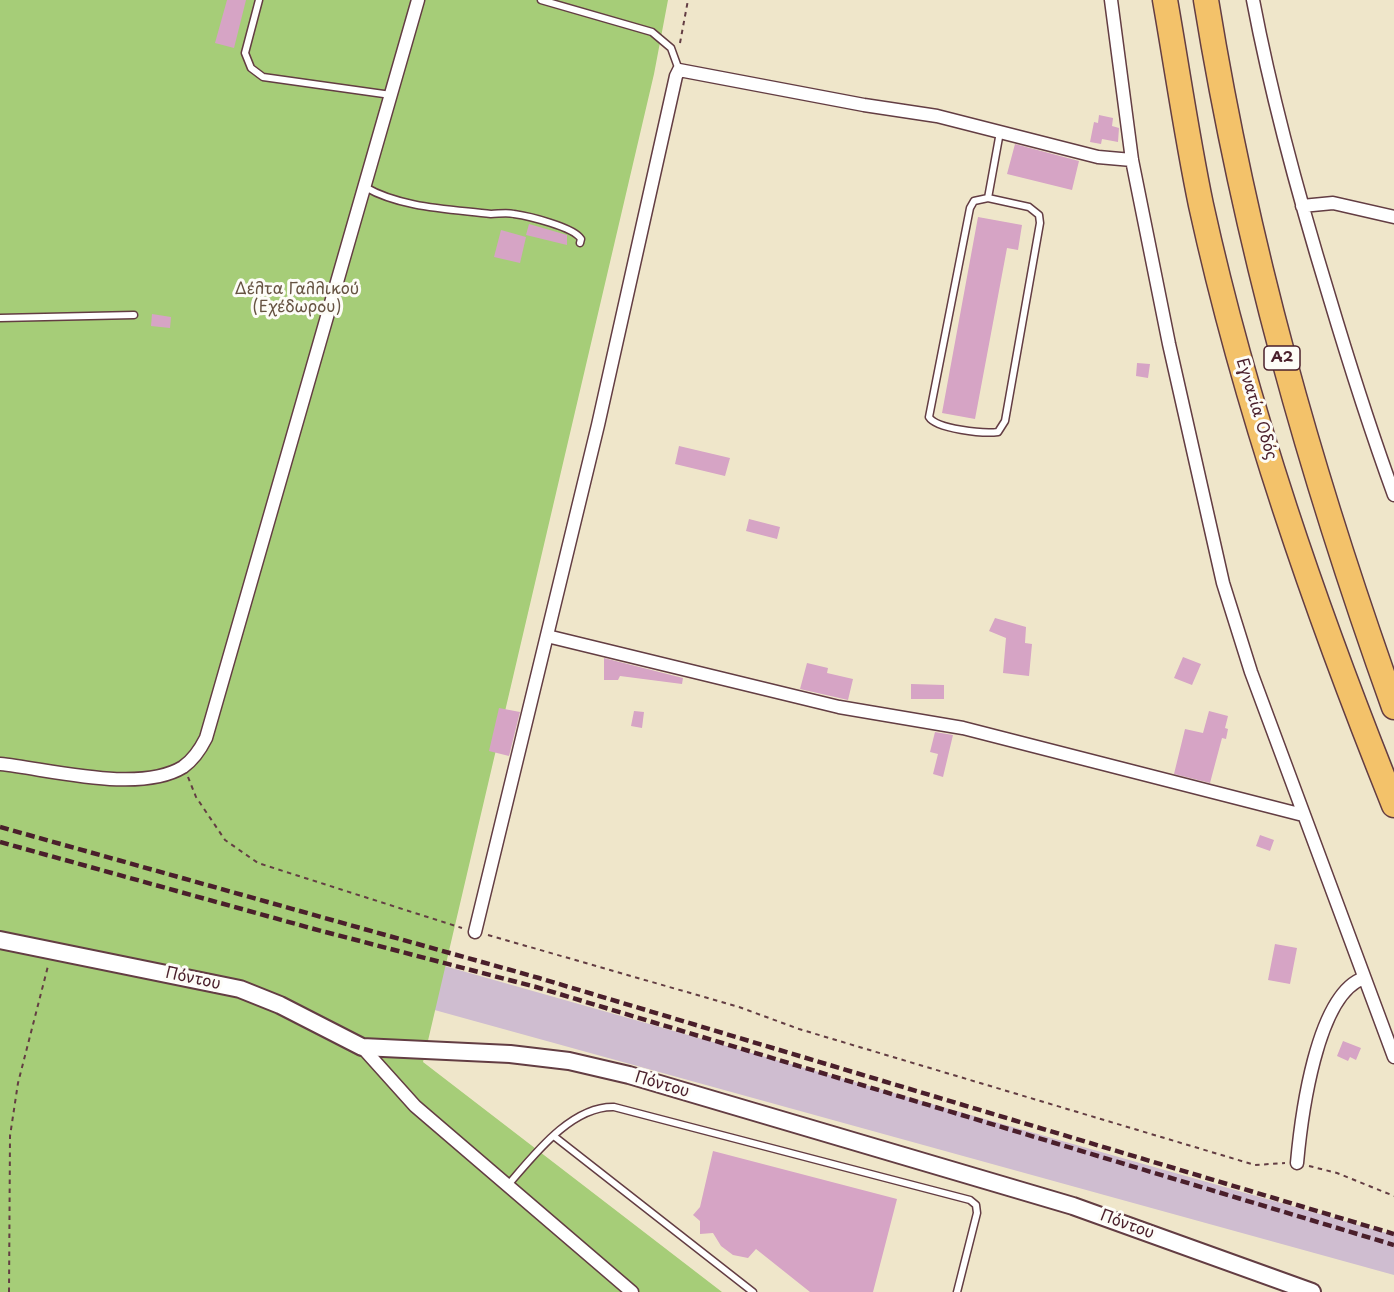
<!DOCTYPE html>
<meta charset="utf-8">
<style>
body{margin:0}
canvas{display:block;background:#efe6ca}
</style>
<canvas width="1394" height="1292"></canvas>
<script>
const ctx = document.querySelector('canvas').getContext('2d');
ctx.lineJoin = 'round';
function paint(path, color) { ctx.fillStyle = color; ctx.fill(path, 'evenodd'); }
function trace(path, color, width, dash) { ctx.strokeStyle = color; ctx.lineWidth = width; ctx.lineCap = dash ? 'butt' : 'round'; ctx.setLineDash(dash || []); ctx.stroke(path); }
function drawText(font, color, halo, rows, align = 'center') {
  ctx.font = font + ' "Playpen Sans",sans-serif'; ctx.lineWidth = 6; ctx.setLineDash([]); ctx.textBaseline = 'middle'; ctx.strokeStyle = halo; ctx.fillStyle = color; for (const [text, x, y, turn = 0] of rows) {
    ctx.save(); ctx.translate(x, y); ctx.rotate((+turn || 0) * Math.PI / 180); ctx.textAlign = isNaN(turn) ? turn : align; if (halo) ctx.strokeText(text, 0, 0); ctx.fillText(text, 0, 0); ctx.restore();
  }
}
paint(new Path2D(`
 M0,840L1394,1235V1275L0,890Z`), '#cfbdd0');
paint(new Path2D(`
 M0,0H668L654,74L423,1062L722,1292H0Z`), '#a6cd78');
paint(new Path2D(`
 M227,0H246L234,48L215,43Z
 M1099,115L1113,118L1112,126L1119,128L1118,142L1102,139L1101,144L1090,142L1094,122L1098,123Z
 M1015,144L1079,161L1072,190L1007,174Z
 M978,217L1022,225L1018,250L1007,248L975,419L942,413Z
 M529,224L567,235V245L526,235Z
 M501,230L526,237L520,263L494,257Z
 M152,314L171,317L170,328L151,326Z
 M1137,363L1150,364L1148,378L1136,376Z
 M679,446L730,458L725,476L675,464Z
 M749,519L780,527L777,539L746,531Z
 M995,618L1026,627L1025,643L1032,644L1029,676L1003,673L1006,638L989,631Z
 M1183,657L1201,664L1192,685L1174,678Z
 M604,658L683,678L682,684L620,676L618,680H604Z
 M807,663L828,668L827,673L853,679L848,700L800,689Z
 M911,684L944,685V699H911Z
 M499,708L520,712L509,756L489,751Z
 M634,711L644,712L642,728L631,726Z
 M1209,711L1228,716L1225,728L1228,729L1226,739L1222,738L1210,783L1174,774L1185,729L1203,733Z
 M935,732L953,735L943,777L933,774L938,754L930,752Z
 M1260,835L1274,840L1270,851L1256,846Z
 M1275,944L1297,948L1290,984L1268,980Z
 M1343,1041L1361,1048L1356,1060L1350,1057L1348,1061L1337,1056Z
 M713,1151L897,1199L873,1292H810L756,1249L748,1258L733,1255L721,1246L713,1233L700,1234V1221L693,1215L700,1207Z`), '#d6a4c5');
const service = new Path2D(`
 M259,0L245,53L251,68L263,77L391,95
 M541,0L652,32L671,48L679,70
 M365,187C401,208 450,209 491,214C498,214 506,212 514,214C528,216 574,227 581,239L580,243
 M988,198L974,201L970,208L929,417C936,429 984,434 998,432L1005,421L1040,223L1039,215L1029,207L988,198L1000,132
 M0,318L134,315
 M555,1137L753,1292
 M508,1185C534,1155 571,1106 614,1107L970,1200L976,1205L977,1213L957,1292`);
const minor = new Path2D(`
 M1111,0L1132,160L1169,344L1223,583L1251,672L1394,1057
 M1253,0C1272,100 1299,198 1329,296C1349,363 1370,429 1394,495
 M1302,206L1333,203L1394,217
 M547,636L839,707L963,728L1303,815
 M0,764C49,769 139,794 183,767C193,760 201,748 206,738L418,0
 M475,932L598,425L676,76L679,70L864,105L937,116L1098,157L1132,160
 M362,1047L415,1106L632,1292
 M1297,1163C1301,1119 1316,994 1364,978`);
const tertiary = new Path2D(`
 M0,940L240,989L280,1005L362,1047L510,1054L569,1061L629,1075L1073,1206L1312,1292`);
const motorway = new Path2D(`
 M1165,0C1177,68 1187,138 1201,205C1246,410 1316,611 1394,805
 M1206,0C1246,246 1310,473 1394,707`);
trace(service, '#633d43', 9);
trace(minor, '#633d43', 15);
trace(tertiary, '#633d43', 20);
trace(motorway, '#633d43', 27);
trace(new Path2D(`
 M680,43L688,0
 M188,777L196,797L225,840L258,863L462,928
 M488,935L739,1007L799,1029L1255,1165L1285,1163
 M1309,1166L1337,1173L1394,1196
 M9,1292L10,1136L18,1083L48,966`), '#633d43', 2, [4.5, 4.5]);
trace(service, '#fff', 6);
trace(minor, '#fff', 12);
trace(tertiary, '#fff', 16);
trace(motorway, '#f3c26a', 24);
trace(new Path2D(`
 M0,827L539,978L1394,1234
 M0,842L314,929L536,987L1394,1245`), '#4a1f2b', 4.5, [9, 4.5]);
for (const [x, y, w] of [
 [1282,358,36]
]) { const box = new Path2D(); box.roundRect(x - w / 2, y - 12, w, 24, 4.5); ctx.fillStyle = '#fdfcf7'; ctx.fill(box); trace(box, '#4a1f2b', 1.5); }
drawText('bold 15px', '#4a1f2b', null, [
 ["Α2",1282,358]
]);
drawText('16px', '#665342', '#fdfcf7', [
 ["Δέλτα Γαλλικού",297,290],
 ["(Εχέδωρου)",297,308]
]);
drawText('16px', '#4a1f2b', '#fdfcf7', [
 ["Εγνατία Οδός",1256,409,73],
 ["Πόντου",193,979,12],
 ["Πόντου",662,1085,16],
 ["Πόντου",1127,1225,20]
]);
</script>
